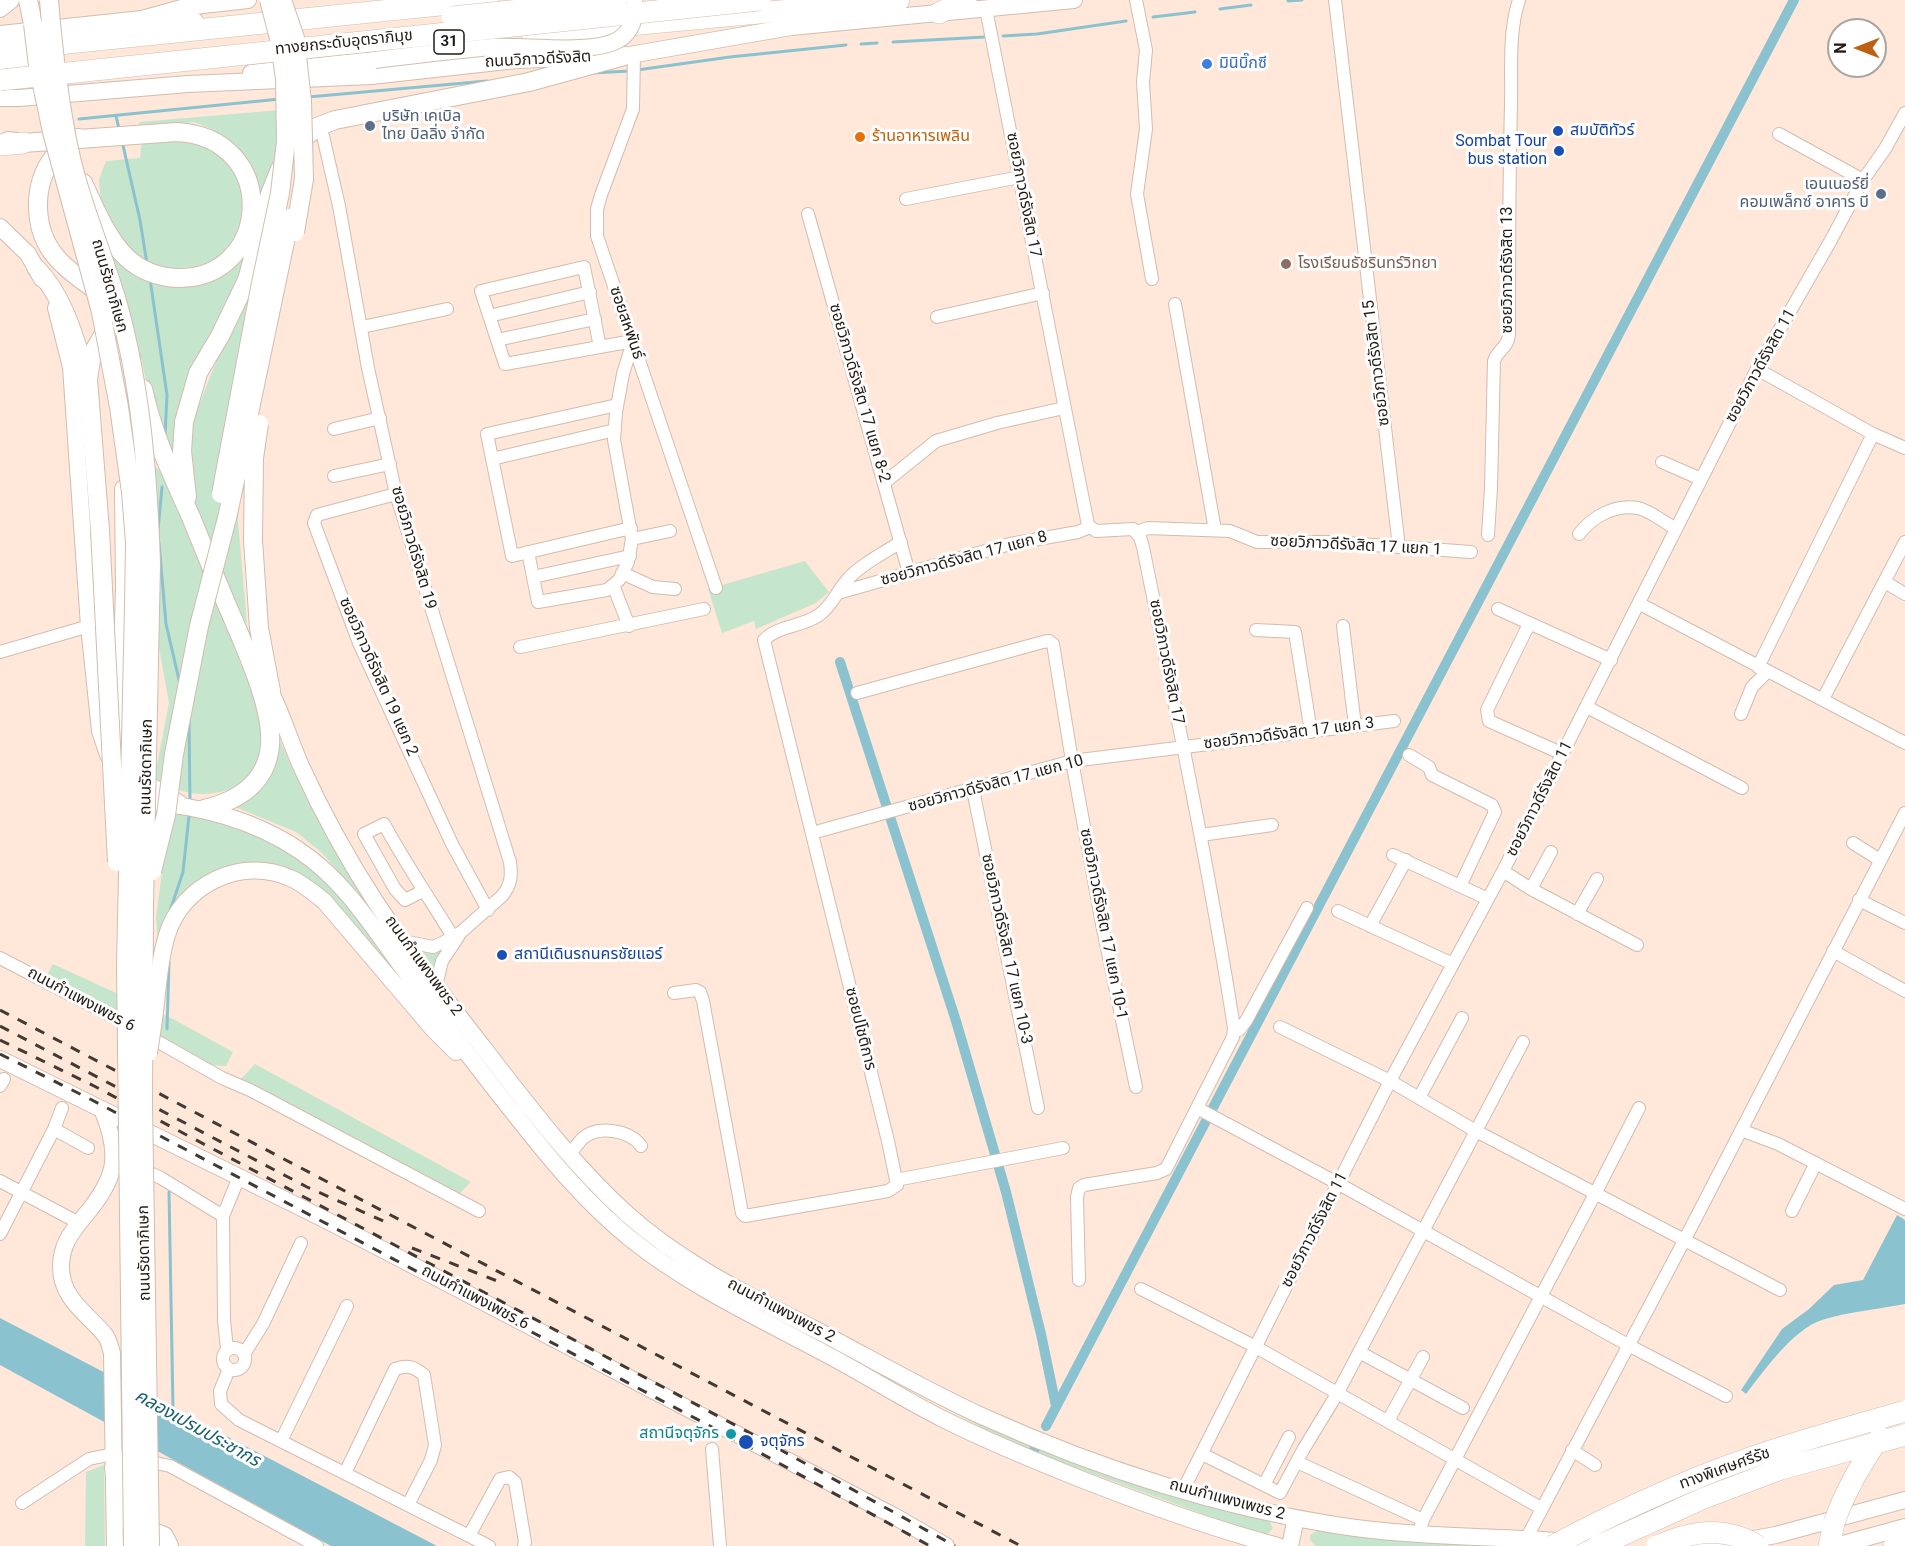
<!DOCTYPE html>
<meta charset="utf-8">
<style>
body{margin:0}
#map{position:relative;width:1905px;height:1546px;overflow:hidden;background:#ffe8d9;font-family:Roboto,sans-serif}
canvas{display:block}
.north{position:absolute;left:1827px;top:18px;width:60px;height:60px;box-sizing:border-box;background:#fff;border:2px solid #a7a4a1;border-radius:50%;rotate:270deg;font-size:16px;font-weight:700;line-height:24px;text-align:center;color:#221b15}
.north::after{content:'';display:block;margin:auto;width:21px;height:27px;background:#bd6012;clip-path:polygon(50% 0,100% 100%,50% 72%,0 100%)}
</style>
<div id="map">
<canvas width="1905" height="1546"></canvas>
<div class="north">N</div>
</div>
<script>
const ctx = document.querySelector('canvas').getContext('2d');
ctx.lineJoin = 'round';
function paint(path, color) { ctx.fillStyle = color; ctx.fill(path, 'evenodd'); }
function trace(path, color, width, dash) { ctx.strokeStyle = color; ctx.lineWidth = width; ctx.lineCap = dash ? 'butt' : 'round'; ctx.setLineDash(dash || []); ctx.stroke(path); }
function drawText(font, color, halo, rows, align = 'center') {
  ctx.font = font + ' Roboto,"Noto Sans Thai",sans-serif'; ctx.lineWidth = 6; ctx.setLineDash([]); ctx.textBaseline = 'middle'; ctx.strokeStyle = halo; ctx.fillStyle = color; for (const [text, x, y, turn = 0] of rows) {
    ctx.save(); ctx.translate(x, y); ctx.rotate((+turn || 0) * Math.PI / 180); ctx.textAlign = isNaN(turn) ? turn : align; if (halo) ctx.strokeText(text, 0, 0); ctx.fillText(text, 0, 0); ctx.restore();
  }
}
paint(new Path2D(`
 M280,110V137L254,239L233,302L208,348L174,468L157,429L136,336L104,239L99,179L106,161L140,158L142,139L207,143C215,150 225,157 231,166C251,193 245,239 216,258C202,268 187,267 171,269L227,270L260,200L253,176L228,141L209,128L194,122L139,128V122Z
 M248,298L252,302L238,521L247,624L238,610L193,508L188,462L191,425L221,349Z
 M152,464L166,475C192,537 217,599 240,662C249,685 263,711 263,736C263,759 251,781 228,790C201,799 179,792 154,780L169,703L156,631Z
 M805,561L829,592L816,603L756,629L754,621L722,633L708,589Z
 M277,733L291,766L363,895L534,1121L580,1179L606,1203L969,1418L1268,1519L1273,1528L1267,1535L1242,1528L1024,1449L739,1302L627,1228L566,1168L353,888L322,853L296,832L233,806Z
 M170,810L239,828L277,844L329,882L436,1023L341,914L268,867L201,882L158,944L156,918Z
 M443,949L434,969L423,952Z
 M53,964L175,1020L233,1052L226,1066L209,1065L45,978Z
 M255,1064L471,1182L459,1194L239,1081Z
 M104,1465L105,1546H85L86,1472Z
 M1318,1530L1342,1535L1477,1546H1315L1310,1540V1535Z`), '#c5e6cd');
paint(new Path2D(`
 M1897,1215L1905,1220V1304C1879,1309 1847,1312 1822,1320C1792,1330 1765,1370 1746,1394L1741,1390L1782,1329L1809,1309L1834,1285L1863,1280Z
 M0,1318L437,1546H331L0,1365Z`), '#8bc2cf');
trace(new Path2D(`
 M1288,1L1302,0
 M1220,9L1251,5
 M1153,17L1195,12
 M1003,36L1037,34L1126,21
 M893,42L985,37
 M861,44L877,43
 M637,70L730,57L846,45
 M592,73L630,71
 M308,97L487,81
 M116,116L119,129
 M79,119L280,99
 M122,141L140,220L147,264
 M150,279L167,395L165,436
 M158,530L162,487
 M159,543L166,624L180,684
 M189,720L190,802
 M170,911L183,872L189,816
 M167,1029L169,962
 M169,1192L173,1409`), '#8bc2cf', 3);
trace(new Path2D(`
 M840,662L956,1021L1006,1192L1041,1334L1056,1406
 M1046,1426L1794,0
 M1034,1450L1035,1448`), '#8bc2cf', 10);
const street = new Path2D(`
 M1136,0L1146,50L1143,82L1146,129L1137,194L1152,279
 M1335,0L1399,547
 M986,9L1088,525L1096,531L1133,529L1140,537L1143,547C1175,707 1209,867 1234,1028L1233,1037L1166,1169L1157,1173L1084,1185L1079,1188L1077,1197L1079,1280
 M634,54L633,109L601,195L597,209V236L716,588
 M1779,134L1863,180
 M323,136L339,206L368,368L396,494L510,862C512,876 511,885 502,896L460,933L446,941L433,947L403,941
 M906,199L1020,177
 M808,214L909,573
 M1175,304L1215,530
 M489,316L590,292
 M937,317L1043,293
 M362,327L447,309
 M497,340L595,319
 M1757,369L1873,434L1905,448
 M617,405L487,434L512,556L631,528
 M334,429L380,418
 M492,459L615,430
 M1662,462L1701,479
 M334,476L390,464
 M884,483L936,441L997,423L1064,408
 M396,494L317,515L314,523L359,643L452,844L488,910
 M1137,532L1148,528L1230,531L1257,542H1332L1471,552
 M1579,534C1593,516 1615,504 1638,508C1651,511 1665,523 1676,529
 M1488,535L1491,488L1494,361C1497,350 1508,348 1509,335C1509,259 1509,182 1511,105C1512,71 1508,33 1519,0
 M632,539L670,531
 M528,552L538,602L607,590L619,580L628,562L632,539L614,440L616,412L623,374L633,341L505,364L481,291L584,267L600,347
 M622,573L653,587L675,589
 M533,577L630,556
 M1885,582L1905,594
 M613,585L629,626
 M838,593L1010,544L1078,532L1090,527
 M1640,604L1905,743
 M1498,609L1611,660
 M1529,624L1487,710L1489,721L1563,754
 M1343,626L1355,726
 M1256,630L1295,632L1311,732
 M520,647L704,609
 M0,652L89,626
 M1758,667L1873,434
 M857,693L1043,642L1049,641L1053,644L1072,761L1102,924L1136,1087
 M1823,699L1905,542
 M1587,707L1742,788
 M1741,714L1752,687L1767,672
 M1409,755L1429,767L1432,775L1492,805L1495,812L1460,886
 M973,790L1038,1108
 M812,833L1072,761L1394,721
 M1201,835L1272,825
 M1853,843L1880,860
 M1393,855L1488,899
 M1503,871L1531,889L1637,945
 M1531,889L1551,852
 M423,891L405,900L395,889L364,834L384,824C405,863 430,899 453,937
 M1859,900L1905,923
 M1338,911L1453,964
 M1577,914L1597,879
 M1370,926L1406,860
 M1833,951L1905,991
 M0,958L131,1026
 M436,986L442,961L458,937
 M674,993L696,990L700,992L703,1001L742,1213L745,1216L888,1191L897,1185L888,1141L764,640C779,625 802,627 819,615C832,606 837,591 848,579C862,564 882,554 901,542
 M1280,1027L1390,1081L1474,1130L1780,1290
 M1234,1030H1239L1246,1021L1307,908
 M146,1035L222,1078L250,1090L479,1211
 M0,1086L4,1079
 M1419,1098L1462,1018
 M1197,1108L1339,1184L1628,1345L1726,1396
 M54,1129L88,1148
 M1741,1130L1778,1144L1905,1209
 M570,1154C574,1149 578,1143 583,1138C598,1125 630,1130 641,1146
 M139,1168L161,1178L223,1216L224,1320L227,1349
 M896,1180L1063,1148
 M0,1181L79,1223
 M1792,1211L1816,1163
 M223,1216L239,1177
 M0,1234L54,1129L62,1108
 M1141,1289L1254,1346L1541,1508
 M223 1359a11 11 0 1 1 22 0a11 11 0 1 1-22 0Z
 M1359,1352L1463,1408
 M244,1354L263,1324L301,1243
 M229,1369L220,1391L221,1404L239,1420L489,1546
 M1388,1421L1423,1357
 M281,1441L347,1306
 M712,1449L720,1546
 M1572,1450L1595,1465
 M1202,1454L1280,1493L1303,1450L1337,1394L1523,1042
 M1297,1462L1423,1520
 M345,1473L395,1369C408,1365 413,1366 424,1375L435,1445L431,1460L408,1505
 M1264,1485L1289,1437
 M1183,1490L1390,1081L1503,871L1757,369L1831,240L1863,180L1885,149L1905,113
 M22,1503L89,1459L108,1455L132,1458L170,1466L317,1546
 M1418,1535L1423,1520L1596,1192L1639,1108
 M469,1536L500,1479L509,1477L515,1482L525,1542L524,1546
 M1526,1539L1685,1239L1905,813`);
const secondary = new Path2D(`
 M142,19L173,22L195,21
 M0,34L142,19L185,7L248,0
 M251,73L375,60
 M0,98H19L188,84L371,76L516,60L624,56L791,27L1074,0
 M0,227L28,254L42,279
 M56,308L71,367L89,626L100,731L108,755
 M264,679C280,706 288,737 301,766C322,812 347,858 375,901C408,951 445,998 482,1046C527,1104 572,1164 627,1214C685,1266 756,1299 824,1334C877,1362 929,1392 984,1417C1095,1467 1215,1506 1335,1525C1398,1535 1460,1536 1523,1539C1551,1540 1580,1543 1608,1546
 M135,795L141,801C197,806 252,818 300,851C346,882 373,928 406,972C441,1019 476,1066 513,1112C549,1158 586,1203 632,1240C691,1287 761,1319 826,1354C866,1375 903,1399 943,1419C987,1441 1033,1460 1078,1478C1144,1504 1210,1528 1278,1546
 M324,901L433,1029L456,1052
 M0,1059L326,1220L894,1516L946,1546
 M102,1109C122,1157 116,1179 83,1218C70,1234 61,1246 61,1267C61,1299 88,1314 105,1335C109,1340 110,1347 112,1353L115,1546
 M1290,1546L1296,1518
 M1674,1546L1731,1543L1776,1535L1905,1500
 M1836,1546L1905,1527`);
const primary = new Path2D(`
 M28,0L33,24
 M0,8L10,0
 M78,138C69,143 59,149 53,158C32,186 33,230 56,257C68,272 87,283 102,295
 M8,141L23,143L177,132C281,138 272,280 177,278C159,277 141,271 127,258C107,239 95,208 83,183
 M295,146L317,127L335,120L529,82L624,56
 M37,269C65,299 74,337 86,375
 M143,389C153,435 172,475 191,517C205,551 218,585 233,619C247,652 273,709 270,745C267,783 238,801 204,809
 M124,489L125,588L121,722L125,752
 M187,497L182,451L184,422L198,373L220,336L247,280L270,194L280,169
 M100,530L88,379L92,354L102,337L111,335L121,342L131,358
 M253,540L259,628L271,691
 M138,776L141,781L180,805
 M114,1467C117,1486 117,1518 136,1527C145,1532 155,1531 164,1536L169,1546`);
const highway = new Path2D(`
 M939,13L966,0
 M532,34L899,0
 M0,50L488,0
 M0,66L22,63
 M0,145L23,143
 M1829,1546L1834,1523
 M1894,1546L1905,1532`);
trace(street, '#d2bcae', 14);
trace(secondary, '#d2bcae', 18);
trace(primary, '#d2bcae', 20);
trace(highway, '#d2bcae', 22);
trace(street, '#fff', 12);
trace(secondary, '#fff', 16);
trace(primary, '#fff', 18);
trace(highway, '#fff', 21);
trace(new Path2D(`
 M0,1010L1021,1546
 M0,1026L307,1187L390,1224
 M0,1040L96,1087L750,1433L955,1546
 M0,1054L90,1099L744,1444L930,1546
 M412,1248L505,1284`), '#423932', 3, [10, 10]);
const secondaryBridge = new Path2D(`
 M375,60C415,55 455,50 494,47C527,45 591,55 618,40C632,32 637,15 634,0
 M149,1053C152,1034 155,1014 157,994C159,974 161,954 167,935C182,885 241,856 290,878C302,883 313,892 324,901`);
const primaryBridge = new Path2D(`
 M49,0C53,49 59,101 69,149C80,201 102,251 117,301C141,385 148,476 151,563L144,904L143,1103L150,1546
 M282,0L295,38L302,101L304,179L295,232
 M33,24L38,66L52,132L101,312L119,407L131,492L135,543L134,605L126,965L133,1546
 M221,494L260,288L280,193L286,141L285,79L280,42L269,0
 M100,530L117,862
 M253,540L254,458L259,424
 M152,871L166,815L174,754L199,626L228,514L290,218`);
const highwayBridge = new Path2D(`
 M452,17L616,0
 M0,80L760,0
 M1834,1523C1845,1491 1860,1465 1880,1437
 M1553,1546C1600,1520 1649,1498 1699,1477C1765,1450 1836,1431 1905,1411
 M1598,1546L1704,1498L1781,1469L1905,1435
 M1657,1546C1692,1531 1724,1525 1758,1546`);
trace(secondaryBridge, '#d2bcae', 18, []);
trace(primaryBridge, '#d2bcae', 20, []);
trace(highwayBridge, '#d2bcae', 22, []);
trace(secondaryBridge, '#fff', 16);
trace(primaryBridge, '#fff', 18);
trace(highwayBridge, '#fff', 21);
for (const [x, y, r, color] of [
 [1207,64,6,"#3f7fe0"],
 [370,126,6,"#5c6f8a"],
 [1558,131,6,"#1a4fb4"],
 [860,137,6,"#e8710a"],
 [1559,151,6,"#1a4fb4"],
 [1881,194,6,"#5c6f8a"],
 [1286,264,6,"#8d6e63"],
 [502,955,6,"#1a4fb4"],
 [731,1434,6,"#0f9aa8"],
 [746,1442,8,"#1a4fb4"]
]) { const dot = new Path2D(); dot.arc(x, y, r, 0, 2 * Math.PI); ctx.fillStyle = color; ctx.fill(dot); trace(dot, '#fff', 2); }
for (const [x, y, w] of [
 [449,42,30]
]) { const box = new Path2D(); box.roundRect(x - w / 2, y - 12, w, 24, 4.5); ctx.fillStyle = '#fff'; ctx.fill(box); trace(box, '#221b15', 1.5); }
drawText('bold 15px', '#221b15', null, [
 ["31",449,42]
]);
drawText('16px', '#221b15', '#fff', [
 ["ทางยกระดับอุตราภิมุข",344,43,-6],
 ["ถนนวิภาวดีรังสิต",538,60,-3],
 ["ซอยวิภาวดีรังสิต 17",1023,195,79],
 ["ซอยวิภาวดีรังสิต 13",1508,270,-90],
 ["ถนนรัชดาภิเษก",109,286,74],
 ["ซอยสหพันธ์",626,323,71],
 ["ซอยวิภาวดีรังสิต 15",1377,363,-97],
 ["ซอยวิภาวดีรังสิต 11",1761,366,-61],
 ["ซอยวิภาวดีรังสิต 17 แยก 8-2",859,393,74],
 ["ซอยวิภาวดีรังสิต 17 แยก 1",1356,546,3],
 ["ซอยวิภาวดีรังสิต 19",413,548,74],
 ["ซอยวิภาวดีรังสิต 17 แยก 8",964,559,-15],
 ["ซอยวิภาวดีรังสิต 17",1166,662,79],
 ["ซอยวิภาวดีรังสิต 19 แยก 2",378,677,66],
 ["ซอยวิภาวดีรังสิต 17 แยก 3",1289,734,-7],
 ["ถนนรัชดาภิเษก",147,767,-89],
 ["ซอยวิภาวดีรังสิต 17 แยก 10",996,784,-15],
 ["ซอยวิภาวดีรังสิต 11",1540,799,-63],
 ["ซอยวิภาวดีรังสิต 17 แยก 10-1",1103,924,79],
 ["ซอยวิภาวดีรังสิต 17 แยก 10-3",1006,949,78],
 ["ถนนกำแพงเพชร 2",423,966,54],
 ["ถนนกำแพงเพชร 6",81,1000,28],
 ["ซอยปโชติการ",860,1029,76],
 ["ซอยวิภาวดีรังสิต 11",1315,1230,-63],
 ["ถนนรัชดาภิเษก",145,1253,-91],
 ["ถนนกำแพงเพชร 6",475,1298,28],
 ["ถนนกำแพงเพชร 2",781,1311,28],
 ["ทางพิเศษศรีรัช",1725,1469,-20],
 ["ถนนกำแพงเพชร 2",1227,1500,15]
]);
drawText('16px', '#366cbe', '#fff', [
 ["มินิบิ๊กซี",1219,64]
], 'left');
drawText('16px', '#4e5e75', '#fff', [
 ["บริษัท เคเบิล",382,117],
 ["ไทย บิลลิ่ง จำกัด",382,135],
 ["เอนเนอร์ยี่",1869,185,"right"],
 ["คอมเพล็กซ์ อาคาร บี",1869,203,"right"]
], 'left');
drawText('16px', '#164399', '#fff', [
 ["สมบัติทัวร์",1570,131],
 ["Sombat Tour",1547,142,"right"],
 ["bus station",1547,160,"right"],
 ["สถานีเดินรถนครชัยแอร์",514,955],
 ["จตุจักร",760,1442]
], 'left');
drawText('16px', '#c56008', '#fff', [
 ["ร้านอาหารเพลิน",872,137]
], 'left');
drawText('16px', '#785e54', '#fff', [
 ["โรงเรียนธัชรินทร์วิทยา",1298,264]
], 'left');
drawText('16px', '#0d838f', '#fff', [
 ["สถานีจตุจักร",719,1434]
], 'right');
drawText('italic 18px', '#155f6d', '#fff', [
 ["คลองเปรมประชากร",197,1429,29]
]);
</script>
